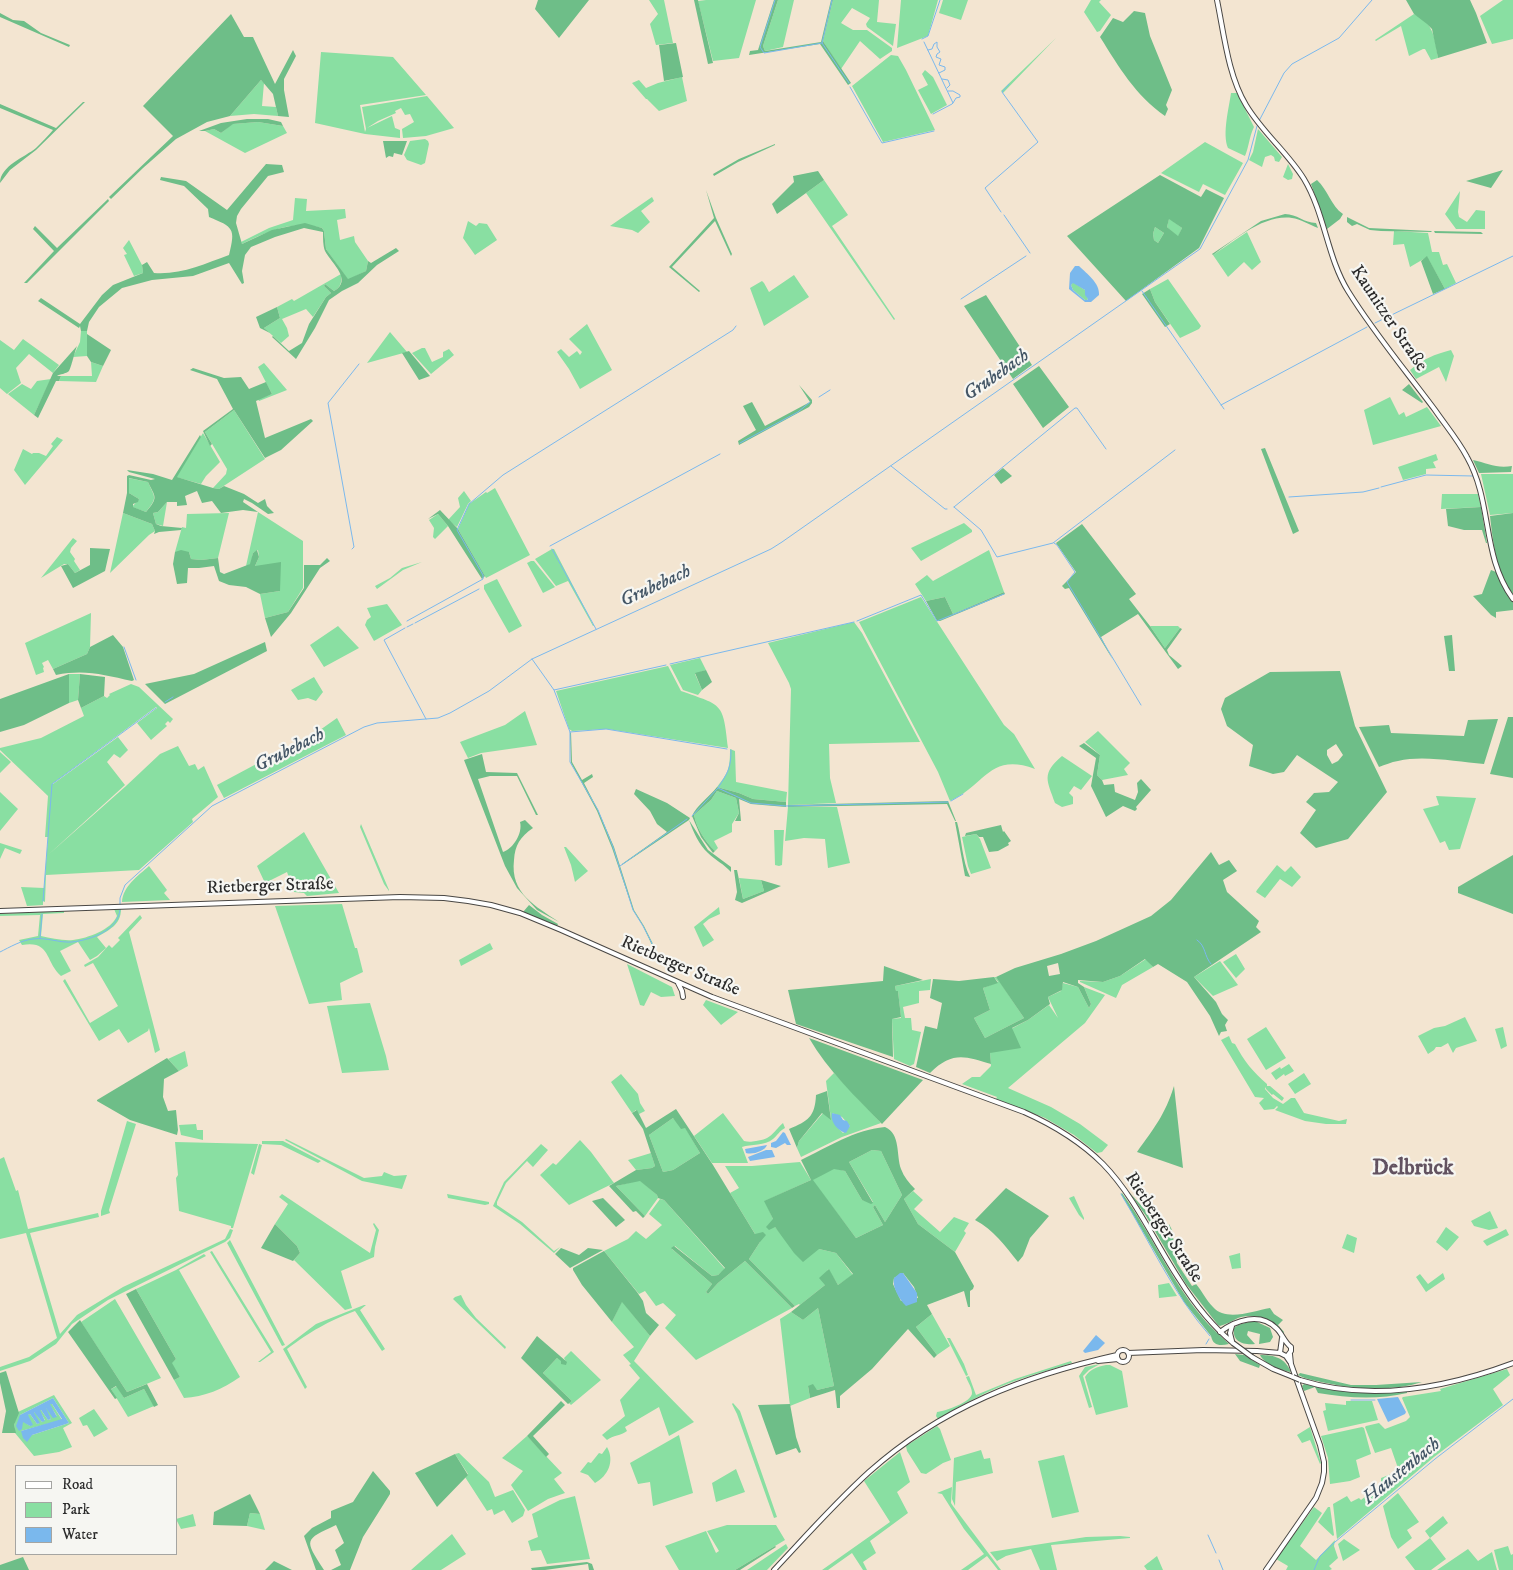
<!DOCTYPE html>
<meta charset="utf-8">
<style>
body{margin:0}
#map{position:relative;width:1513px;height:1570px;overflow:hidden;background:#f3e5d1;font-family:"IM FELL DW Pica",serif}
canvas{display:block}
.legend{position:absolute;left:15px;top:1465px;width:162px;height:90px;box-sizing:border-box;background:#f6f6f2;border:1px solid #a5a5a2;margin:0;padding:6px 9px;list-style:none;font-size:15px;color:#2b2b2b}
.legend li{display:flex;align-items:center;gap:10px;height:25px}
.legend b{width:25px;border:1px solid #a5a5a2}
</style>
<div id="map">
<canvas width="1513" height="1570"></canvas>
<ul class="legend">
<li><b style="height:6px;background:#fff"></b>Road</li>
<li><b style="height:14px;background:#89dfa2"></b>Park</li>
<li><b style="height:14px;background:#7ab8ed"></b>Water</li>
</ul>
</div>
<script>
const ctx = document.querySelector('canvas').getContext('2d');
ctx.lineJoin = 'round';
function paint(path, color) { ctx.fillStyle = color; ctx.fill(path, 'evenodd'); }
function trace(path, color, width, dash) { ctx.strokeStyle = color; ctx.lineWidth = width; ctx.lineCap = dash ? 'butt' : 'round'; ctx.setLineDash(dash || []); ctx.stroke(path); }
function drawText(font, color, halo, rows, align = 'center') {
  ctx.font = font + ' "IM FELL DW Pica",serif'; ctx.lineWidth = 4.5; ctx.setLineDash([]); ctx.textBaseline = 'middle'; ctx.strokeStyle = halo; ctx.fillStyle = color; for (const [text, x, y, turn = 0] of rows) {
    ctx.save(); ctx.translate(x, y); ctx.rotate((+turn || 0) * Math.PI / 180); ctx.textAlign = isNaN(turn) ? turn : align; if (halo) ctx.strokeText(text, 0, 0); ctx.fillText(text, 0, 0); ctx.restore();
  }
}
paint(new Path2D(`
 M649,0H664L673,43L656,45L650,24L658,14Z
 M706,0H756L739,58L713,61L698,1Z
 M778,0H794L783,47L765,51L763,46Z
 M833,0H879L877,22L896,24L893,46L867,27L866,24L870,18L852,8L841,23L853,30H867L892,48V51L880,59L860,41L841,69L823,41Z
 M901,0H938L928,36L897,48Z
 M943,0H968L961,20L939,13Z
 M1091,0H1101L1099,2L1111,15L1100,31L1097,32L1084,12Z
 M1503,0H1513V39L1492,44L1480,16Z
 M1414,14C1434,23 1435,39 1438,58L1431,60L1425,49H1423L1409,56L1401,26L1376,41L1375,40Z
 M1056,38L1003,93L1001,91Z
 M321,52L393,57L426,95L360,105L365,132L366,129L362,107L427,96L454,128L426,136L403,138L402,129L414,122L410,114L405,115L401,108L395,111L396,113L378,121L367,128L392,116L395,128L400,130V138L365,134L315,123Z
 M891,55L898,56L906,70L935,130L883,142L852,86Z
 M925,70L933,77L947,105L931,114L918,90L928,85L922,74Z
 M682,77L687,101L659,111L647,99H646L632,83L639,80L646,88L658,83Z
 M261,80L264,83L262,106L276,107L278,116L254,114L230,116Z
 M1231,93H1237L1254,127C1249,137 1249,147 1245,156L1228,148C1222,134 1229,108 1231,93Z
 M258,122L283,126L287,133L245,153L205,131L214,129L221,133L232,124Z
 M1258,129L1282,157L1279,162L1275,161L1274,157L1271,155L1265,157L1262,167L1249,160L1253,152Z
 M425,139L428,141L429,144L425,163L421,165L407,160L404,155L410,141Z
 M1205,142L1243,163L1225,195L1203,184L1199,192L1161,173Z
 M1288,164L1293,174L1292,179L1288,180L1283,177Z
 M824,180L848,215L832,226L895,319L894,320L806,193Z
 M1460,191L1458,212L1459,217L1467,222L1476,210L1485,211V229H1456L1445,214Z
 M652,197L654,201L641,211L650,222L638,233L632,230L610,226Z
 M295,198L307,199L306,211L345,209L346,218L337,220L340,240L354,236L355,242L368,261L366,271L348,280L326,249L324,231L322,228C292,220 269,231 242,244L241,242L269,228L293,220Z
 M1169,218L1182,228L1178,237L1167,227Z
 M468,221L476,226L479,223L487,224L497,240L475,255L463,238Z
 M1155,227L1164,233L1158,243L1154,240L1153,234Z
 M1394,231L1428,233L1432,252H1439L1443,265L1447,264L1456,283L1445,289L1427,257L1410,267L1404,244L1393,245Z
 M1247,232L1261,262L1252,270L1244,262L1228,277L1213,255Z
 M129,240L142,265L143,273L134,276L124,255L127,254L123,248Z
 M341,274C342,282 341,287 334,291L325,284L324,286L331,293L326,297L313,317L306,309L282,319L287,328L289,336L281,343L264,328L280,318L277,307L292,299L294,301Z
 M794,275L809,297L764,326L750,288L762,281L764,283L769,292Z
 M1168,279L1201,326L1199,329L1180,338L1155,302L1150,289Z
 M1073,282L1085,290L1088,299L1087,300H1085L1073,290L1071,285Z
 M587,324L612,370L580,389L569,369L557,352L561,349L569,357L577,351L580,355L582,352L569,339Z
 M81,331H87V356L73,357L80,342Z
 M390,332L407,352L367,363Z
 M23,339L59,365L53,373L29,354L16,368L21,383L7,394L0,388V340L14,350Z
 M422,348H425L432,362L443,357V352L449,349L454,355L431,374L412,353Z
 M1451,350L1454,356L1446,382L1439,367L1416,379L1410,370C1424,358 1434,355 1451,350Z
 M91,362L103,366L96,382L59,381L61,376H92Z
 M264,363L287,390L259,401L258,399L272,394L258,367Z
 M51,379L34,415L9,395L8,394L22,384L31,389L37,381Z
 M1390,397L1399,415L1404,412L1406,417L1427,407L1441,426L1373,445L1364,410Z
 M234,410L265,459L219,489L213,488L226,474L227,469L205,432Z
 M203,433L220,462L206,476L201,484L176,477Z
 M57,437L63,440L25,485L14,470L23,449L32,454L33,453H39L46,456L53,446L51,444Z
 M1436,454L1438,460L1433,462L1436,468L1426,469V474L1403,480L1398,467Z
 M1481,474H1513V513L1490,515Z
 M128,478L148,482C155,498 158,497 146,512L132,507L139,499L129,493Z
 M495,488L530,555L486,578L458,529L469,504L486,492L487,493Z
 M464,491L471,501L468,504L457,527L448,520L460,507L458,498Z
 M1442,494H1478L1481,507L1441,509Z
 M167,502L163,526L156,524L153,513L158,512Z
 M258,512L303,541V588L288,612L265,618L260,594L280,591L255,566L259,557L258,550L253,553L251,564L246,566Z
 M123,513L152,524L155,531L149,535L110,573Z
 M229,513L218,558L201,560L191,559L189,552H175L182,527L186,528L187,514Z
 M438,514L448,526L435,539L433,537L434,528L429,520Z
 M964,523L972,530V532L921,561L911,548Z
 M73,538L77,541L71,548L70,552L75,559L74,561L80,570L75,573L68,564H64L41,578Z
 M552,549H554L594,626H593L568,581L556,586L535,559Z
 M989,550L1004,592L953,614L945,597L926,601L915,584L927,575L933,581Z
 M531,561H534L555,587L543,593L527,563Z
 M422,562L403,570L377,589L375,586L390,578L402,568Z
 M497,579L522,626L509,633L484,589V585Z
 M921,597L1004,725L1014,734L1035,769C989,752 985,786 950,801L938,772L859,622Z
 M387,604L402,625L374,641L365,625L367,620L371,617L367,608Z
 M91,613L90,647L87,654L53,669L48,660L42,663L44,667L43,668L44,672L36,675L25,643Z
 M854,622L862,633L920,742L829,744L830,778L836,803L788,805L791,689L789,683L768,643Z
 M338,626L359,648L324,667L310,645Z
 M1150,626H1178L1180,628L1165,648Z
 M700,658L706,670L695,674L702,690L698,695L683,690L670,665Z
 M668,666L681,691C723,706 723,702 728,748L607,729L572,731L569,729L556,691Z
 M69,674H80L78,700L69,703Z
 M314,677L323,692L316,701L308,698L298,700L291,690Z
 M131,684L139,687L173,719L170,723L168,721L165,724L167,726L151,740L137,723L157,708L156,707L52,784H53L118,737L128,750L120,758L114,754L107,762L125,785L48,855L126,786L160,754L178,746L189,766L195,764L198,770L204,766L218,797L192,819L193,822L139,870L46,875L45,902L43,901V905L27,906L21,887L44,888L48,837H45L48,796L0,750V748L41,738L84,716L81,708L104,696L107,698L110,695L109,694Z
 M525,711L537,745L481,753L468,758L460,742L505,725Z
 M337,718L346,735L224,798L217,785L320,730Z
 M1098,731L1130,763L1124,769L1128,775L1102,780L1097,775L1100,755L1085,742Z
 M730,749L735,751L736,782L787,792L786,802L753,799L739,793L717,787C729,772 730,767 730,749Z
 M0,752L11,762L0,773Z
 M1062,756L1092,776L1081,790L1074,786L1069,793L1073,797V804L1062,807L1055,803C1047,780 1041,774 1062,756Z
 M717,791L736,798L739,813L732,824V832L714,841L718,848L715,851C705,841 697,829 694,815L711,800Z
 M0,792L18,809L0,831Z
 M1436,796L1476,798L1460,849L1449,850L1445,841L1440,843L1423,809L1439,805Z
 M788,807H837L850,863L828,868L825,839L804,838L785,841Z
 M361,824L389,890V891L384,884L360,827Z
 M774,830H784L782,865L779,866L775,865Z
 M304,832L339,893L307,896L304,893L294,892L287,872L265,883L257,866Z
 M976,834L980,839L991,868L971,874L968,866L962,837Z
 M0,843L22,850L20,854L5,848L0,859Z
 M564,847H566L588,871L576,881L575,882L571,865Z
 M1277,865L1285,872L1291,866L1301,877L1292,887L1280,879L1265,898L1256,892L1257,890Z
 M149,866L167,890L164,893L170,900L122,902C123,886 138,876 149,866Z
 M739,878L761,880L764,891L743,899Z
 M342,904L355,948H357L363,972L340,983L342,1000L309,1004L275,906Z
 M719,907L720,914L709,919L703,924L714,940L703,947L694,927Z
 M114,909H121C121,925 109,930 97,937L106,948L97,956L90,960L78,942L60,951L71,971L61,976C45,962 51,940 22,945L19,940L38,936L40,915L0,916V914L64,911V913L43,914L41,936C51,938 63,941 73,940C88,938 111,930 117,916Z
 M140,915L142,918L129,932L160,1050L155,1053L149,1028L148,1031L128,1043L119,1029L99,1041L63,981L65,979L90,1023L118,1006L93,963L85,967L84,965L98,957L109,945L112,948L120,940L118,938Z
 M490,943L493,949L461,966L459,960Z
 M1236,954L1245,969L1236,978L1223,962Z
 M1146,959L1153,967L1122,985L1116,998L1080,982V981L1103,982L1120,976Z
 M1220,961L1238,985L1213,996L1194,977Z
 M627,964L672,987L675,996L661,997L651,992L644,1006L640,1005Z
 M994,977H996L1000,982L1024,1018L985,1038L974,1018L990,1010L983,988L998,982Z
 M931,979L930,990L919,991V1003L903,1007L905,1018H911L912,1030L921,1032L914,1064L910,1066L894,1059L892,1019L901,1018L898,991H896L895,986Z
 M1063,983L1078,987L1089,1008L1091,1004L1084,987L1105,995L1085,1023L1008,1088L1051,1107L1080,1124L1108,1145L1102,1152L1097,1153L1074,1135L1045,1118L996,1099L997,1097L962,1084L972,1077H980L991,1066L990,1053L1011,1029L1028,1020L1049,1005L1058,1018L1048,997L1061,991Z
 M706,1000L738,1012L721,1025L703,1005Z
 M370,1003L386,1056L389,1070L342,1073L327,1006Z
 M1465,1017L1477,1041L1456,1048L1453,1053L1448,1043L1441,1047H1436L1434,1050L1428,1054L1418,1036L1434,1028L1445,1026Z
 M1266,1027L1286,1058L1266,1070L1247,1039Z
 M1503,1027L1507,1046L1501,1049L1495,1029Z
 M1229,1036L1232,1043L1235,1044C1244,1061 1253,1072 1267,1084V1086H1270L1284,1098L1282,1101L1273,1094L1272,1095L1266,1089V1087L1265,1089L1273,1098L1283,1104L1291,1098H1295L1304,1113L1339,1121L1347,1119L1346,1124H1326L1305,1121L1275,1110L1278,1107L1277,1106L1274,1109L1264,1110L1259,1103L1264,1098L1255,1097L1221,1040Z
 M185,1051L188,1066L179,1071L168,1059Z
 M1289,1064L1294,1071L1285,1076L1284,1074L1276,1080L1271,1073L1280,1067L1281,1069Z
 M834,1073L881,1123L842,1137L801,1157L797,1148L799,1141L823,1113L831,1119L826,1081ZM832,1113L842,1117L850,1126L843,1133C836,1126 833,1124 832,1113Z
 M1304,1073L1311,1084L1295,1094L1288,1084Z
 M621,1074L638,1094L640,1103L645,1111L639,1114L636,1110L632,1113L611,1082Z
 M723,1113L744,1141C748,1142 751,1142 756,1141C772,1139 772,1133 783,1123L785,1128C779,1131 778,1135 773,1139C765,1146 751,1144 742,1147L748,1163H712L694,1136Z
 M673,1118L685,1127L700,1153L673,1170L663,1172L649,1135Z
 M127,1121L136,1124L109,1210L110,1213L101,1216V1211Z
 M196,1124L197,1130H203V1140L181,1135L179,1125Z
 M286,1139L364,1178L382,1176L384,1172L394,1176L407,1175L402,1189L362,1181L285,1140Z
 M580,1140L591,1152L614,1183L569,1205L540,1175L553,1163L556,1165Z
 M262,1141H283L321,1161L318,1163L281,1145L262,1144Z
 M175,1142L258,1144L233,1228H231V1226L179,1211L176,1178L178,1175Z
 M259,1144L262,1145L254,1175L251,1173Z
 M541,1144L548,1150L533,1167L527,1161L506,1183L497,1202V1205L522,1222L554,1251L560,1247L554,1253L520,1224L493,1206L504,1182Z
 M872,1150L881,1151L902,1195L885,1222L875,1205L873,1207L883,1225L856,1238L812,1180L834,1168L845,1171L862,1200L873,1202L849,1162Z
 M651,1153L655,1166L652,1168L636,1170L628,1160Z
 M4,1157L16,1191L18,1190L28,1229L98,1213L99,1217L30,1233L60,1334L77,1315L123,1287L225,1239L230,1229L233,1230L230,1238L225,1242L108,1300L72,1324L56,1344L30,1361L0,1371V1367L29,1357L57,1338L26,1233L0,1239V1159Z
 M800,1162L811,1180L765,1201L773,1219L775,1227L782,1235L819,1249L836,1253L853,1275L838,1285L828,1269L825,1285L800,1305L799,1304L795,1306L749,1259L760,1242L730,1193L739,1188L725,1166H752Z
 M636,1181H641L657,1195L658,1198L645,1216L616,1186Z
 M913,1191L923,1200L914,1209L940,1232L954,1217L969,1223L964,1231L966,1233L955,1252L918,1224L904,1199Z
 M282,1194L370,1253L376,1230L373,1224L374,1223L379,1230L375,1247L374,1257L341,1271L352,1308L345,1310L294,1260L300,1253L297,1246L275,1224L288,1204L279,1197Z
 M447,1194L489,1202V1204L485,1205L448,1198Z
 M1074,1196L1084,1218V1220L1079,1215L1069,1198Z
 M660,1199L664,1200L725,1269L718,1275L712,1276L675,1246L672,1249L712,1284L706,1292L708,1294L718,1283L745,1261L792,1308L696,1360L665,1328L676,1315L663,1303L656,1306L645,1291L639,1294L604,1251L628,1239L636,1231L646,1239L662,1225L649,1214Z
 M1490,1211L1498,1228L1489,1230L1474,1226L1471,1221Z
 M1446,1227L1459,1237L1447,1251L1436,1242Z
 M1506,1229L1509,1235L1487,1246L1483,1241Z
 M1347,1234L1357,1238L1354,1253L1342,1248Z
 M230,1240L285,1345L282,1346L227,1243Z
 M212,1251L274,1352L260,1362H258L271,1352L210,1252Z
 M1240,1253L1241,1268L1232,1269L1229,1256Z
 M204,1254L206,1256L179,1270L240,1377C223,1389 204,1397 184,1398L174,1380L180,1377L171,1363L176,1359L136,1289L176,1270Z
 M1443,1273L1445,1279L1426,1292L1416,1277L1420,1274L1428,1284Z
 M1169,1283L1177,1296L1159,1298L1158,1285Z
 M461,1295L466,1305L476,1318L506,1347L505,1349L453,1299L455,1297Z
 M115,1299L161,1378L127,1392L81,1322Z
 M622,1301L650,1336L634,1361L694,1422L669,1436L659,1407L625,1427L627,1431C621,1436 613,1435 607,1440L602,1435L625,1416L620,1400L640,1378L629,1365L631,1364L623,1355L634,1347L612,1322Z
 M364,1305H366L360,1310L385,1349L382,1351L355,1311C327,1322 311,1331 287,1349L307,1387L305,1389L283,1349L316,1324Z
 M818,1308L834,1386L817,1390L808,1386L810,1398L790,1406L780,1319L791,1312L803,1320Z
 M932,1314L950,1346L937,1355L916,1327Z
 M947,1338H950L964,1364L968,1375L966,1376Z
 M571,1351L601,1380L571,1405L569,1403L572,1401L543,1373L557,1358L566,1362L564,1358Z
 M1071,1361L1072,1363C1039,1373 1006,1382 976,1398C963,1404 950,1412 938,1419L936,1416L937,1412C945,1411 972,1402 972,1393C972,1388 968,1382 966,1377L969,1376L976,1395L1015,1379Z
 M1100,1364L1089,1370L1083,1376L1092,1407L1089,1408L1079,1376L1085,1367Z
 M1106,1365H1110L1122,1371L1128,1407L1096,1415L1085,1377C1090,1369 1097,1367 1106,1365Z
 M1507,1369L1510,1375L1493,1389L1503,1405L1434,1457L1337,1539L1333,1504L1347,1496L1351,1502L1359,1498L1361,1500L1381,1484V1478L1399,1471L1391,1448L1375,1453L1365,1427L1366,1426L1379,1423L1385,1429L1406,1421L1410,1417L1402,1398L1403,1397L1441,1391L1440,1389Z
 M117,1386L124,1398L144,1389L154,1406L128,1417L111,1389Z
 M54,1395L72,1423L63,1428L72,1447L59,1452L34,1456L15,1433L14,1425L18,1412ZM53,1398L69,1423L32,1435L21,1431L62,1420L52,1404H49L57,1416L46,1408L45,1409L51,1419L48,1420L41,1410H39L45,1420L42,1422L35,1412L33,1413L39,1423L37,1424L30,1414L27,1415L30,1426L23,1421L20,1415Z
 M1346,1401H1372L1378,1420L1328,1431L1323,1411L1326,1410L1325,1403L1346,1405Z
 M733,1403L740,1411L777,1517L774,1518L737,1414L732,1404Z
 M94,1409L108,1429L94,1437L87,1425L83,1426L79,1418Z
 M937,1426L940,1429L951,1460L943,1463L926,1474L921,1473L907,1451L906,1446Z
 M1310,1427L1321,1463L1320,1464L1310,1440L1302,1443L1297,1435Z
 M1362,1427L1364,1428L1371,1454L1356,1460L1360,1477L1350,1481L1330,1484L1328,1458L1321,1436Z
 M679,1435L693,1493L653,1506L650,1482L638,1484L630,1463Z
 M527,1436L562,1473L554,1479L565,1493L548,1499L528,1511L511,1485L523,1471L502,1458Z
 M607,1447C615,1461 608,1476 595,1483L588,1475L580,1472L588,1462L591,1463L599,1453L602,1454Z
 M981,1450L984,1459L990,1458L993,1473L956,1482L955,1506L952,1499L954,1458Z
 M900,1452L910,1482L897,1492L908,1513L870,1541L876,1553L863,1562L867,1570H863L852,1553L828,1570H822L890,1522L864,1481Z
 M459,1453L489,1482L495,1497L513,1490L525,1510L523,1516L512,1523L504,1510L494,1515L492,1509L487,1511L465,1477L468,1474L455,1454Z
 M1064,1455L1079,1512L1052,1518L1038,1461Z
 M736,1469L745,1492L716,1502L712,1483Z
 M952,1487L951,1503L953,1506L1001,1570H998L987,1556L968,1570H961L984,1554L964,1529L942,1494L937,1493Z
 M1398,1493L1419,1522L1407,1530L1412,1538L1398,1549L1391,1537L1383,1506Z
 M575,1496L590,1559L547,1564L541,1550L531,1551L528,1541L538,1537L532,1514L560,1500Z
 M1314,1507L1322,1513L1300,1546L1316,1560L1335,1540L1334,1546L1338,1558L1329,1566L1332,1569L1330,1570H1286L1288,1566L1276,1559Z
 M1328,1507H1330L1334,1535L1333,1536L1318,1522Z
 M250,1513L260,1514L265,1530L247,1526Z
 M193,1514L196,1526L181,1529L176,1519Z
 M1443,1516L1448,1523L1430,1538L1446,1559L1431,1570H1415L1405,1557L1430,1538L1425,1531Z
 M727,1525H776L785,1540L735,1570H679L665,1546L706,1531L716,1553L719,1551L707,1531Z
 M452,1534L466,1554L441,1570H411Z
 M1120,1536L1130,1537V1538L1051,1545L1057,1570H1040L1031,1549L1006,1556L997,1561L990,1552L1086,1537Z
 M1344,1539L1360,1550L1343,1561L1338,1544Z
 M786,1544L788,1548L767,1570H747Z
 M1508,1546L1511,1555L1513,1554V1570H1499L1494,1550Z
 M1468,1549L1478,1561L1492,1552L1497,1570H1437Z
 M1157,1556L1163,1570H1147L1144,1566Z`), '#89dfa2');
paint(new Path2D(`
 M538,0H589L559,38L535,9Z
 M694,0H698L713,63L708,64Z
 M774,0H778L763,46L765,51L821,42L831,0H833L823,41L851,83L848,85L820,44L749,55L750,51L758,50Z
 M1406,0H1470L1476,13L1487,43L1438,58L1432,29L1427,24L1414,14Z
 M1134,11L1145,13L1150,36L1172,90L1166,105L1168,109L1165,116C1135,95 1119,67 1100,37L1113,18L1123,22Z
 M0,13L13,20L24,21L41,33L70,45L69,47L0,17Z
 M231,14L244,37H253L275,84L293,50L296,56L284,79V90L289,117L278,116L273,94L261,80L230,116L207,122L176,139L143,168L111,199L109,197L173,136L143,106Z
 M676,43L683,77L664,81L659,45Z
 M83,102H85L36,150L10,170L0,183C0,166 25,157 36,148C42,142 48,136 53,130L0,108V104L56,128Z
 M247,119H268L281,122L283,126L258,122L233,124L221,133L214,129L205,131H199L221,123Z
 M383,141H407L402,155L394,153L393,157L389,156L386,158Z
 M775,144V145L738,162L714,176L713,174L739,159Z
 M266,164L282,165L284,172L268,176L241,209L237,216L236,223L242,244L272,230L305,223L322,228L324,231L326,249L348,279L366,271L368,261L371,263L396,248L399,251L377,265L358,283L342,291L329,300L315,328L296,359L272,337L273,336L289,351L302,343L309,324L326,297L331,293L324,286L325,284L334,291C353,280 332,264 325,251C323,246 323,238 323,232L304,228L275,237L251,247L245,255L242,271L244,283L242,284L229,263L193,276L152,280L122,288L99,307L89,322L87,331H81L80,326L79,328L38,301L41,298L80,324L102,295L113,285L143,273L142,265L147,262L154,273C181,275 204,264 229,255C236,228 233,227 209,217L208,209L184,186L160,180L161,177L186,181L227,210Z
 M1503,170L1491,188L1466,181Z
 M818,171L824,180L777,214L772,204L794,182L793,176Z
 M1160,175L1201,197L1206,189L1224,198L1199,248L1126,301L1067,236ZM1169,219L1182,228L1178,236L1167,227ZM1155,227L1164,233L1158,243L1154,240L1153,234Z
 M1317,180C1328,190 1331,206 1343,214L1340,219L1327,229L1311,184Z
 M706,190L716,218L732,254L731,256L715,221L672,267L700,291L699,292L669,267L714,218Z
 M108,199L109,201L27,283H24L54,251L33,229L35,226L57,248Z
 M1285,214C1297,214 1304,223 1316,223L1318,228C1310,225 1300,219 1292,218C1264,214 1234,240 1213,255L1212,254L1261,221Z
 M1347,217L1369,228L1431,231L1432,232L1381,231L1370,230L1357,224L1352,226L1347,222Z
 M1434,231L1481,232L1483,234L1435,233Z
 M1427,256L1445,289L1433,294L1421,261Z
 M1150,289L1155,302L1170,324L1165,327L1142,294Z
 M986,295L1032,365L1013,379L964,306Z
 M277,307L280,318L264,328L270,333L260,328L256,317Z
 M87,334L111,350L103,366L91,362L87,356Z
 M77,346C75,351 71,368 69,371C66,374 60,374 57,376H61L59,381H56L38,418L34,415L53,373Z
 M409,351L430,376L419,380L402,353Z
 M1039,366L1069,407L1043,428L1013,384Z
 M193,368L224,378L241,377L249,389L266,382L272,394L256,401L265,438L311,419L313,421L281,450L265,458L234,410L205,432L212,444L210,446L203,431L233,409L217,379L190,370Z
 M1409,384L1423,402L1422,403L1402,390Z
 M799,385L812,400V403L809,407L739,445L738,441L756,430L743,406L752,402L765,426L810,402Z
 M200,435L201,437L177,477L213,488L219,489L224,486L244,494L258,503L265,499L267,506L274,513L268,514L252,503L244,499L243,502L258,512L243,510L221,513L212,501L202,503L197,491L185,496L187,505L177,506V502H167L158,512L153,513L156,524L161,526L182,528L181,530L159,532L154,534L155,531L152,524L123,513L127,493V476L129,475L151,480L155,479L129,472L127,470L153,474L172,480ZM129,478L148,482C155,497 159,497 146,512L133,507V504L138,502L139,499L129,493Z
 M1265,448L1299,531L1293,534L1261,449Z
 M1473,460C1487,463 1497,469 1512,466L1511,472L1479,473Z
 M1003,468L1012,476L1001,484L994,475Z
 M1481,507L1487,543H1486L1482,530H1464L1448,526L1446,509Z
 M440,510L458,529L485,576L482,579L448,526L438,514L428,519Z
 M1513,513V594C1496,572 1493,542 1490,516Z
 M1082,524L1136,594L1129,599L1150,626L1165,648L1180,628L1182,629L1167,650L1169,655L1182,666L1178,669L1138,614L1101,637L1113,660L1069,588L1065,589L1062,586L1076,572L1056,543Z
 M90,548L110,549L105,571L73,588L61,566L68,564L75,573L90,565Z
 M181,550L189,552L191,559L201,560L218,558L220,572L224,574L250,564L253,553L257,550L259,557L255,566L281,562L280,591L260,594L246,587L229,585L219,581L214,566L199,568H188L187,583L177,584L173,564L175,552Z
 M327,558L330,561L320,568L291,613L271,637L265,618L288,612L304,588V565H320Z
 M1491,570L1496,572L1513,602V610L1496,612V618L1491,615L1473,596L1482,594Z
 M1004,592L1005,594L940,621H937L926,601L945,597L953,614Z
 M113,635L123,647L134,680L132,681C104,675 85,669 56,675L53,669L87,654L90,647Z
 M1452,635L1455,671H1449L1444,636Z
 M265,642L267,651L165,704L145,684L194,674Z
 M706,670L712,682L702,690L695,673Z
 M1340,671L1355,726L1387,792L1348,839L1316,848L1300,833L1316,810L1306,802L1314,793L1329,792L1338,782L1297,755L1284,772L1273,774L1249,766L1253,745L1227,726L1221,709L1225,698L1270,672ZM1336,744L1343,755L1338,761L1332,764L1327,755V750Z
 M69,674V703L24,725L0,732V699Z
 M80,674L105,677L104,696L81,708L78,700Z
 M1508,717H1513V778L1490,774Z
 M1498,719L1484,764C1457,762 1424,755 1398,761C1391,762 1385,765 1379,767L1359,727L1389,725L1391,733L1464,736L1468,720Z
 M571,732L572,762L582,780L592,774L593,777L584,783L598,810L614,847L634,910L644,926L659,956H657L643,926L633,910L612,848L597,811L571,763L570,733Z
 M1084,743L1100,755L1097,775L1102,780L1104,785L1114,784L1115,792L1135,800L1138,792L1137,783L1141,779L1151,790L1136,807L1137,809L1135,811L1123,806L1106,817L1091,786L1096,758L1079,746Z
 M482,754L486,772L517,773L538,815H536L517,776H490L478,779L503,852C513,849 523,833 520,822L525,820L533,828C520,837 515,845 514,860C510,894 536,906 559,922L537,910L517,888L505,866L464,760Z
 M717,787L739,793L753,799L786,802V807L751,804L739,799L741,821H735L739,813L736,798L717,791L711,800L694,815C697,829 705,841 715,851L713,853L701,837L692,816C697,805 709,797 717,787Z
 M636,789L667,803L690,818L689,820L622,865V864L667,832L657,824L650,811L634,794Z
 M948,801L956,821H955L947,804L788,807V805Z
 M689,820L708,850L731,867V872C724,864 715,860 708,853C699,845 693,831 689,820Z
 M955,822H957C962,840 962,860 970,877L965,876Z
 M1001,825L1003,832L1004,831L1011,841L1008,843L1009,845L998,851L989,852L983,837H979L976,834L965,836L966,833Z
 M1211,852L1219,865L1229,860L1237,871L1223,880L1227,892L1259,921L1256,927L1261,932L1194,977L1216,1002L1222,1014L1228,1020L1225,1025L1227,1031L1221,1032L1219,1036L1210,1016L1187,982L1158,964L1153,967L1145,959L1120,976L1103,982L1078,980V983L1084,987L1091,1004L1089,1008L1078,987L1063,982L1062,990L1048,997L1050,1004L1028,1020L1012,1028L1021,1048L990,1053L991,1064C965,1056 952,1051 930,1073L916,1067L925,1026L937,1029L942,1003L930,998L933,979L959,981L994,977L998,983L983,988L990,1010L974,1018L985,1038L1024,1018L996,977L1015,968L1061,954L1096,941L1151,916L1171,900ZM1058,963L1060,974L1049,976L1047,966Z
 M1513,855V914L1458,893V887Z
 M734,870H737L743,899L764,891L761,880L781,886L742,903L735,900L737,892Z
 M529,905L542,915L558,924L557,926L523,912Z
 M884,966L923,980L895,986L896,991H898L901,1017L892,1019L893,1057L796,1024L788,990L883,981Z
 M809,1038L923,1080L882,1124C856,1097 828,1071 809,1038Z
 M167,1058L179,1071L164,1079L163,1097L168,1111L176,1110L178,1130L177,1135L130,1120L97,1101V1100Z
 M1174,1086L1183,1168L1137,1152C1154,1128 1165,1115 1174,1086Z
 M827,1091L831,1120L822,1113L799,1141L797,1148L789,1129C808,1121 815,1117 816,1095Z
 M676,1109L713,1165L755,1234L763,1232L766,1235L760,1242L749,1259L795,1306L792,1308L745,1261L718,1283L708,1294L706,1292L712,1284L671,1248L674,1246L712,1276L718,1275L725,1268L664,1200L658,1198L657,1195L640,1181L616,1186L645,1216L643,1218L636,1211L633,1212L609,1186L636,1170L652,1168L655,1166L643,1129L632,1113L637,1110L646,1128ZM673,1118L681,1129L685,1128L700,1153L673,1170L663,1172L649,1135Z
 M885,1127C901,1134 896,1155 901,1169C904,1177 909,1183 915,1189L904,1199L918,1224L955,1252L974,1286L973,1289L970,1291V1307H968L964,1291L927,1305L932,1314L916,1327L937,1355L934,1358L908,1329L872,1369L840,1396V1408H837L835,1390L810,1398L808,1386L813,1384L817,1390L834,1386L818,1308L803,1320L791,1312L825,1285L819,1278L829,1269L838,1285L853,1274L836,1253L819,1249L803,1262L794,1253L775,1227L769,1230L766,1227L773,1219L764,1201L811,1180L801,1160C828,1147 854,1130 885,1127ZM872,1150L881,1151L902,1195L885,1222L875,1205L873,1207L883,1225L856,1238L813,1180L834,1169L845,1171L862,1200L871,1204L873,1203L849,1162ZM903,1273L914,1287L918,1298L901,1301L893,1284L894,1278Z
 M1006,1188L1049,1216L1030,1238L1023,1256L1018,1262C1005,1246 994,1230 975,1220Z
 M1129,1192L1148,1213L1156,1229L1164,1233H1168L1169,1224L1172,1230L1177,1263L1192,1286L1196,1284C1202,1291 1206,1300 1213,1307C1226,1322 1253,1311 1270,1308L1274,1314L1283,1320L1278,1325L1284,1332L1283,1334C1272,1320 1256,1312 1238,1318C1232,1321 1227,1324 1220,1326L1218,1325L1186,1284L1146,1216Z
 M1122,1193C1151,1233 1170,1279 1202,1317C1210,1327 1220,1335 1229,1344C1220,1346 1213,1346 1211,1336L1184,1302L1121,1194Z
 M603,1198L625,1220L616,1227L592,1201Z
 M275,1224L297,1246L300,1253L293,1261L261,1248Z
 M561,1248L579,1255L588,1248L603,1250L570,1268L555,1254Z
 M604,1251L637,1292L643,1301L646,1313L659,1325L650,1336L622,1302L612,1322L582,1285L573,1270V1268Z
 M136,1289L176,1359L172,1363L180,1377L174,1380L126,1294Z
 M80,1320L127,1392L147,1384L158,1405L154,1407L144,1389L124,1398L116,1386L111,1389L117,1398L115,1399L68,1332Z
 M1249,1322H1257L1270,1328L1273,1337L1270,1342L1259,1344L1260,1334L1248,1331L1247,1335L1255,1344C1243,1345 1232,1342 1234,1328L1238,1325Z
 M537,1336L567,1362L566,1365L561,1364V1361L557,1358L543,1373L572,1401L568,1404L521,1358Z
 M1235,1354L1244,1355L1260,1365L1259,1368L1240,1361Z
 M1260,1355C1275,1355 1285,1358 1291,1372C1282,1371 1264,1364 1260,1355Z
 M6,1371L19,1413L14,1425L16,1433H2L6,1411L0,1383V1373Z
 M1300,1373L1351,1385H1376L1422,1382C1392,1392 1351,1389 1321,1382C1313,1380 1305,1379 1298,1375Z
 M1304,1384C1339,1393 1372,1394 1407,1392V1393C1378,1400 1347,1398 1318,1393L1315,1387L1304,1391L1302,1386Z
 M561,1401L565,1405L533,1436L549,1454L546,1457L527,1436Z
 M790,1404L796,1437L801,1452L799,1453L796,1448L776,1455L758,1405Z
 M455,1454L468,1475L437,1507L415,1473Z
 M373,1471L390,1491V1494L363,1537L350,1570H331L341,1565L335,1550L344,1543L336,1525C304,1540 304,1539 324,1570H316L304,1536L312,1528L331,1518V1511L353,1502Z
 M250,1494L260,1514L250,1513L247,1526L213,1525L214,1512Z
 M775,1546L776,1547L740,1570H735Z
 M23,1557L29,1570H0V1565Z
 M274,1561L292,1570H265Z
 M587,1562L592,1564L594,1570H589L588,1564L545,1570H532L531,1568Z`), '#6ebe88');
paint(new Path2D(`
 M1075,266H1079C1087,274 1100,283 1099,295L1091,302H1085L1069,289L1070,273ZM1073,283L1085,290V295L1088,299L1087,300H1085L1073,290L1071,285Z
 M832,1113L840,1115L843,1120L847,1121L850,1126L846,1133C838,1131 830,1122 832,1113Z
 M783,1132L785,1133L791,1145H787L785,1143L776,1148L771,1147V1143L776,1141Z
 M767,1145C765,1151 753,1155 746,1153L745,1149Z
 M766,1150H772L775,1157L750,1161L748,1157Z
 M900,1273H903L917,1293V1302L906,1306C899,1299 892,1287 894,1278Z
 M1096,1335L1105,1343L1098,1350L1085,1353L1083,1351Z
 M1398,1397L1406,1412L1405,1414L1388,1422L1377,1399Z
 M53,1398L69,1423L32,1435L27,1442L23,1438L21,1431L62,1419L52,1404H50L57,1417L53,1418L46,1408L51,1419L48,1420L41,1410H40L45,1421L42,1422L34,1412V1413L40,1423L37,1424L30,1414L28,1415L33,1425L30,1426L23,1422L22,1429L19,1431L16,1426L20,1415Z`), '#7ab8ed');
trace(new Path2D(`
 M775,0L760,47L764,53L822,43
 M832,0L822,43L849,83
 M922,39L928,36L940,0
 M924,42L953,103L952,104L933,114
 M928,50L932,49L934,44L937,42V47L940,52L937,54L936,57L941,59L939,65L945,67V70L939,73
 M942,79L948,80L950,85L947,88
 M850,87L882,143L934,131
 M948,91H953L960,95V97L956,98L953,103
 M1259,121L1284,73L1292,64L1339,38L1372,0
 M1001,212L985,188L1038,142L1002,92L1009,84
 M1004,215L1030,253
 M1142,291L1224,409
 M961,299L1026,256
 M1375,323L1513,256
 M819,397L830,390
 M1221,405L1367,327
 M740,443L798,412L810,402
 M891,466L945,509H947
 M1381,487L1426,475L1473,476
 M1289,497L1363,492L1379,488
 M954,507L981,530L997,557L1053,543L1175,450
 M954,507L1075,408H1077L1106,449
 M1054,543L1057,545L1075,572L1067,582L1141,705
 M550,546L720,454
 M352,549L354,547L328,403L359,364
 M552,549L596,629
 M407,621L483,579V575L457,530L469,504L503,475L733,330L736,326
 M857,621L921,595L937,621L1004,594
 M415,623L479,589
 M407,627L413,624
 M405,628L384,640L426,719
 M124,647L136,680
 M532,659L554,690L666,665
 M670,664L854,622
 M554,690L570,732V762L598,810L613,847L633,910L643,926L658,955
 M165,702L173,697
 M570,732L606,729L727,749
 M718,788C728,772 731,769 731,750
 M951,801L963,794
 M692,816L718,788L751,803L786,806L948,802
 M620,866L687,819
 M43,901L52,784L156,708
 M120,905V898L125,885L212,806L364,727L377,723L438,718L450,713L489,691L532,659L771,549L782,542L1200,249L1248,160L1257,126
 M40,938L42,914
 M1197,940C1206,946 1204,956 1211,964
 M0,952C10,947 22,940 33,939C46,937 59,943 72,942C91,940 119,930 120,909
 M1121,1194C1150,1242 1173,1294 1210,1336
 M1206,1344L1209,1339
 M1351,1400H1375
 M1208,1535L1216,1553
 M1219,1560L1223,1570
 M1314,1570L1320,1556L1335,1542L1435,1459L1513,1399`), '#7ab8ed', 1);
const major = new Path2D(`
 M1217,0C1224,34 1228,75 1246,105C1262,132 1288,153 1304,179C1325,214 1327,257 1348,291C1374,333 1406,371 1435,410C1446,426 1458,440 1467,457C1493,503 1481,555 1513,599
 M0,911L400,897L444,898L468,901L491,905L520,913L561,930L712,997L1024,1112C1053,1125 1080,1141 1103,1164C1135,1197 1154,1241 1179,1279C1194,1303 1211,1325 1233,1343
 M678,983L682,991L683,997
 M1232,1326L1230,1333L1232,1341
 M1220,1332C1236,1320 1260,1312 1276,1328C1282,1333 1284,1342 1291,1347V1351L1288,1355
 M1117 1356a6 6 0 1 1 12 0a6 6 0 1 1-12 0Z
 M1128,1353L1203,1350L1257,1351L1280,1353L1286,1356L1290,1362
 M1280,1353L1282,1338
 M1252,1357L1273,1369L1293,1377
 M1098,1361L1118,1359
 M1300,1380C1370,1402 1446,1388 1513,1363
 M774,1570C805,1537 835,1503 869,1472C942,1407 1024,1376 1117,1355
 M1266,1570L1316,1498L1322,1483L1324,1472V1462L1320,1445L1291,1364L1290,1354`);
trace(major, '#494744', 6);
trace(major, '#fff', 4);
const majorBridge = new Path2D(`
 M1233,1343L1252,1357
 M1293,1377L1300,1380`);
trace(majorBridge, '#494744', 6, []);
trace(majorBridge, '#fff', 4);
drawText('18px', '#2b2b2b', '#f6f6f2', [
 ["Kaunitzer Straße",1388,319,56],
 ["Rietberger Straße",270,887,-2],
 ["Rietberger Straße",680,967,23],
 ["Rietberger Straße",1163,1228,57]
]);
drawText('italic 19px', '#435565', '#f6f6f2', [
 ["Grubebach",997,376,-35],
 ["Grubebach",656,587,-25],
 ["Grubebach",290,751,-27],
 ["Haustenbach",1402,1472,-39]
]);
drawText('bold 22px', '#625260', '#f6f6f2', [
 ["Delbrück",1413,1169]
]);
</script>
